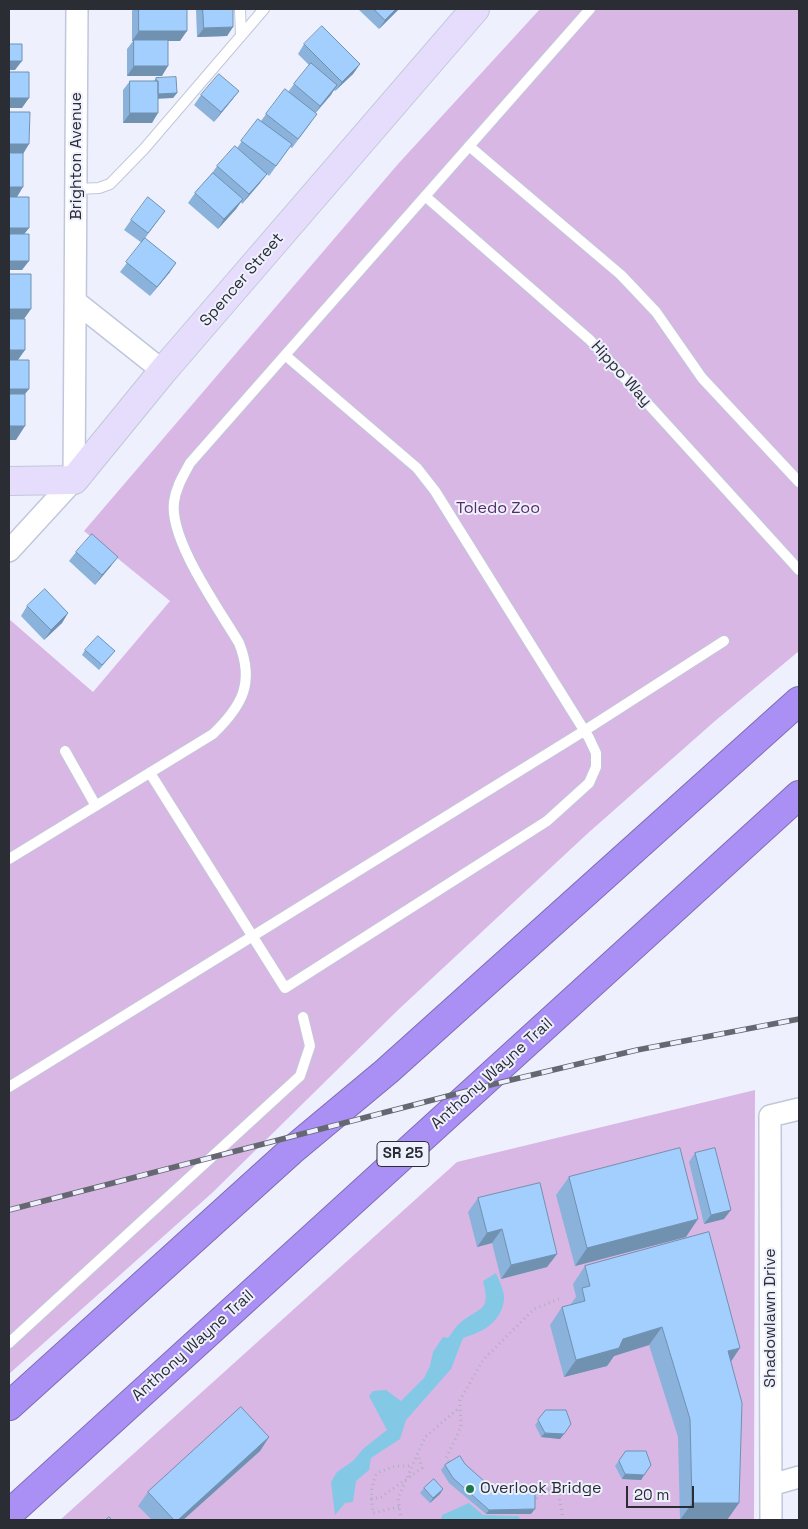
<!DOCTYPE html>
<style>
body{margin:0}
#map{position:relative;width:808px;height:1529px;overflow:hidden;background:#eef1fd;font-family:"Space Grotesk",sans-serif}
canvas{display:block}
.frame{position:absolute;inset:0;border:10px solid #2b2d35;pointer-events:none}
.scale{position:absolute;left:626px;top:1486px;width:68px;height:22px;box-sizing:border-box;border:2px solid #2b2d35;border-top:0;padding-left:6px;font-size:15px;line-height:18px;white-space:nowrap;color:#2b2d35;-webkit-text-stroke:4px #eef1fd;paint-order:stroke}
</style>
<div id="map">
<canvas width="808" height="1529"></canvas>
<div class="frame"></div>
<div class="scale">20 m</div>
</div>
<script>
const ctx = document.querySelector('canvas').getContext('2d');
ctx.lineJoin = 'round';
function paint(path, color) { ctx.fillStyle = color; ctx.fill(path, 'evenodd'); }
function trace(path, color, width, dash) { ctx.strokeStyle = color; ctx.lineWidth = width; ctx.lineCap = dash ? 'butt' : 'round'; ctx.setLineDash(dash || []); ctx.stroke(path); }
function drawText(font, color, halo, rows, align = 'center') {
  ctx.font = font + ' "Space Grotesk",sans-serif'; ctx.lineWidth = 4; ctx.setLineDash([]); ctx.textBaseline = 'middle'; ctx.strokeStyle = halo; ctx.fillStyle = color; for (const [text, x, y, turn = 0] of rows) {
    ctx.save(); ctx.translate(x, y); ctx.rotate((+turn || 0) * Math.PI / 180); ctx.textAlign = isNaN(turn) ? turn : align; if (halo) ctx.strokeText(text, 0, 0); ctx.fillText(text, 0, 0); ctx.restore();
  }
}
paint(new Path2D(`
 M540,9H799V651L715,721L587,834L398,1010L212,1193L9,1374V619L93,692L170,601L84,531L398,164Z
 M755,1090L754,1520H60L457,1162Z`), '#d9b7e5');
paint(new Path2D(`
 M496,1273C499,1280 505,1292 504,1300C501,1323 482,1332 463,1338L451,1369L406,1420L400,1439L371,1458L369,1470L356,1481L353,1502L345,1503L335,1515L331,1482L337,1472L353,1461L364,1448L387,1430L369,1396L373,1391L386,1390L401,1401L424,1378L430,1366L433,1352L443,1337L448,1338C452,1333 456,1326 461,1322C481,1306 491,1312 483,1281Z
 M469,1503L483,1515L519,1516L520,1520H441L442,1515Z`), '#83c8e4');
const lane = new Path2D(`
 M240,9L241,36
 M469,146L621,275L656,312L702,378L799,482
 M77,189L99,188L110,184L144,149L264,9
 M425,196L590,340L799,570
 M65,751L96,806
 M150,773L285,988L547,821L589,783L596,767V753L589,738L435,491L417,468L285,355
 M9,859L213,734C242,706 255,683 239,643C219,609 169,540 174,502C176,487 183,476 190,463L590,9
 M9,1087L584,731L724,641
 M9,1343L300,1076L310,1046L303,1017`);
const street = new Path2D(`
 M76,302L163,371
 M9,551L74,480L77,9
 M771,1485L799,1477
 M771,1520L770,1116L799,1109`);
const secondary = new Path2D(`
 M9,481L74,480L163,371L475,9`);
const highway = new Path2D(`
 M9,1406L291,1151L387,1071L799,701
 M9,1514L799,795`);
trace(lane, '#c1c7da', 12);
trace(street, '#c1c7da', 24);
trace(secondary, '#c1c7da', 30);
trace(highway, '#7e6db2', 30);
trace(new Path2D(`
 M451,1466L446,1458L461,1427L460,1400L483,1360L534,1309L559,1299
 M371,1499L381,1497L422,1468L418,1454
 M533,1502L546,1490L558,1489L563,1520
 M399,1507L373,1513C371,1498 370,1487 377,1473L395,1466H412
 M401,1520L398,1498L425,1437L459,1408`), '#aeb0bb', 3, [1, 4]);
trace(lane, '#fff', 10);
trace(street, '#fff', 21);
trace(secondary, '#e6ddfc', 28);
trace(highway, '#aa8ff5', 28);
const rail = new Path2D(`
 M9,1210L494,1084L637,1050L799,1019`);
trace(rail, '#666871', 5.5);
trace(rail, '#eef1fd', 4, [11]);
paint(new Path2D(`
 M133,9H187L180,41H168L162,76H127V49L133,41H132V11Z
 M197,9H233V27L227,36L197,37L196,10Z
 M358,9H399L379,29Z
 M304,44L360,64L353,74L335,91L334,90L315,113L310,124L292,148L290,147L269,176L267,174L260,183L242,204L241,202L236,209L218,229L188,203L195,193L210,176L217,166L237,148L258,119L261,121L266,114L288,92L294,84L310,66L298,54Z
 M156,78L177,93L173,98H158L152,123H123V90L130,81H154Z
 M239,91L232,100L214,122L194,105L201,95Z
 M165,211L143,241L170,272L150,296L120,272L142,243L124,230L131,220Z
 M76,552L111,566L95,585L69,561Z
 M27,606L68,613L62,623L44,640L21,616Z
 M85,650L115,651L99,670L82,655Z
 M695,1153L724,1219L704,1224L689,1162Z
 M569,1177L686,1237L575,1266L556,1195Z
 M478,1198L557,1254L547,1267L501,1279L492,1243L477,1247L468,1212Z
 M585,1266L731,1361L739,1503L727,1520H680L678,1437L649,1345L614,1356L607,1366L564,1377L550,1325L562,1307L570,1305L576,1297L573,1284Z
 M546,1410L571,1424L560,1439L541,1437L535,1425Z
 M269,1437L260,1451L183,1520H152L138,1506L148,1492Z
 M626,1451L651,1465L641,1480L622,1479L615,1466Z
 M465,1464L494,1490L531,1514H486L449,1483L441,1470L445,1465Z
 M424,1488L443,1489L440,1494L430,1503L420,1493Z`), '#8bb2da');
paint(new Path2D(`
 M396,9H399L379,29L385,20Z
 M233,27L227,36L197,37L204,28Z
 M139,31H187L180,41H134V40L133,41H132Z
 M9,61H22L15,70H9Z
 M360,64L353,74L335,91L342,82Z
 M134,66H168L162,76H127Z
 M337,85L331,95L313,116L320,106Z
 M239,91L232,100L214,122L221,112Z
 M177,93L173,98L154,99L157,94Z
 M9,98H29L22,108H9Z
 M130,113H158L152,123H123Z
 M9,144H29L23,154H9Z
 M267,174L260,183L242,204L249,194Z
 M9,187H23L17,197H9Z
 M243,199L236,209L218,229L224,219Z
 M9,228H29L22,237H9Z
 M9,261H29L22,270H9Z
 M176,263L170,272L150,296L157,287Z
 M9,309H31L24,319H9Z
 M9,350H25L18,360H9Z
 M9,389H29L22,398H9Z
 M9,426H25L16,440H9Z
 M118,557L111,566L95,585L102,575Z
 M68,613L62,623L44,640L51,630Z
 M731,1210L724,1219L704,1224L711,1215Z
 M698,1219L686,1237L575,1266L587,1248Z
 M502,1229L492,1243L477,1247L487,1233Z
 M557,1254L547,1267L501,1279L511,1265Z
 M662,1327L649,1345L614,1356L607,1366L564,1377L576,1360L623,1339Z
 M740,1348L728,1366V1351Z
 M545,1433L564,1434L560,1439L541,1437Z
 M269,1437L260,1451L183,1520H178Z
 M625,1474L644,1475L641,1480L622,1479Z
 M443,1489L440,1494L430,1503L433,1498Z
 M692,1503H739L727,1520H680Z
 M535,1509L531,1514H486L489,1510Z`), '#7191b1');
const building = new Path2D(`
 M139,9H187V31H139Z
 M203,9H233V27L204,28Z
 M374,9H396L385,20Z
 M322,26L360,64L342,82L304,44Z
 M134,40H168V66H134Z
 M9,44H22V61H9Z
 M311,63L337,85L320,106L294,84Z
 M9,72H29V98H9Z
 M219,74L239,91L221,112L201,95Z
 M176,77L177,93L158,94V81H156V78Z
 M130,81H158V113H130Z
 M285,89L317,114L298,139L266,114Z
 M9,112H30L29,144H9Z
 M258,119L292,144L276,166L241,141Z
 M235,146L267,174L249,194L217,166Z
 M9,153H23V187H9Z
 M213,173L243,199L224,219L195,193Z
 M9,197H29V228H9Z
 M148,197L165,211L148,233L131,220Z
 M9,234H29V261H9Z
 M145,238L176,263L157,287L126,262Z
 M9,274H31V309H9Z
 M9,319H25V350H9Z
 M9,360H29V389H9Z
 M9,394H25V426H9Z
 M92,534L118,557L102,575L76,552Z
 M45,589L68,613L51,630L27,606Z
 M98,636L115,651L102,665L85,650Z
 M680,1148L698,1219L587,1248L569,1177Z
 M715,1148L731,1210L711,1215L695,1153Z
 M540,1183L557,1254L511,1265L502,1229L487,1233L478,1198Z
 M709,1232L740,1348L728,1351L742,1403L739,1503H692L690,1419L662,1327L623,1339L619,1348L576,1360L562,1307L585,1301L582,1288L590,1286L585,1266Z
 M241,1407L269,1437L178,1520H174L148,1492Z
 M546,1410H566L571,1424L564,1434L545,1433L538,1420Z
 M626,1451H646L651,1465L644,1475L625,1474L619,1461Z
 M460,1456L465,1464L494,1490L535,1489V1509L489,1510L453,1478L445,1465Z
 M434,1479L443,1489L433,1498L424,1488Z
 M109,1517L112,1520H106Z`);
paint(building, '#a2cffd');
trace(building, '#7191b1', 1);
for (const [x, y, r, color] of [
 [470,1489,5,"#1e794f"]
]) { const dot = new Path2D(); dot.arc(x, y, r, 0, 2 * Math.PI); ctx.fillStyle = color; ctx.fill(dot); trace(dot, '#eef1fd', 2); }
for (const [x, y, w] of [
 [403,1154,52]
]) { const box = new Path2D(); box.roundRect(x - w / 2, y - 12.5, w, 25, 4); ctx.fillStyle = '#eef1fd'; ctx.fill(box); trace(box, '#2b2d35', 1); }
drawText('bold 15px', '#2b2d35', null, [
 ["SR 25",403,1154]
]);
drawText('16px', '#2b2d35', '#eef1fd', [
 ["Brighton Avenue",77,156,-90],
 ["Spencer Street",242,280,-49],
 ["Hippo Way",621,374,48],
 ["Anthony Wayne Trail",492,1074,-42],
 ["Shadowlawn Drive",771,1318,-90],
 ["Anthony Wayne Trail",193,1346,-42]
]);
drawText('16px', '#582b67', '#eef1fd', [
 ["Toledo Zoo",498,509]
]);
drawText('16px', '#2b2d35', '#eef1fd', [
 ["Overlook Bridge",480,1489]
], 'left');
</script>
